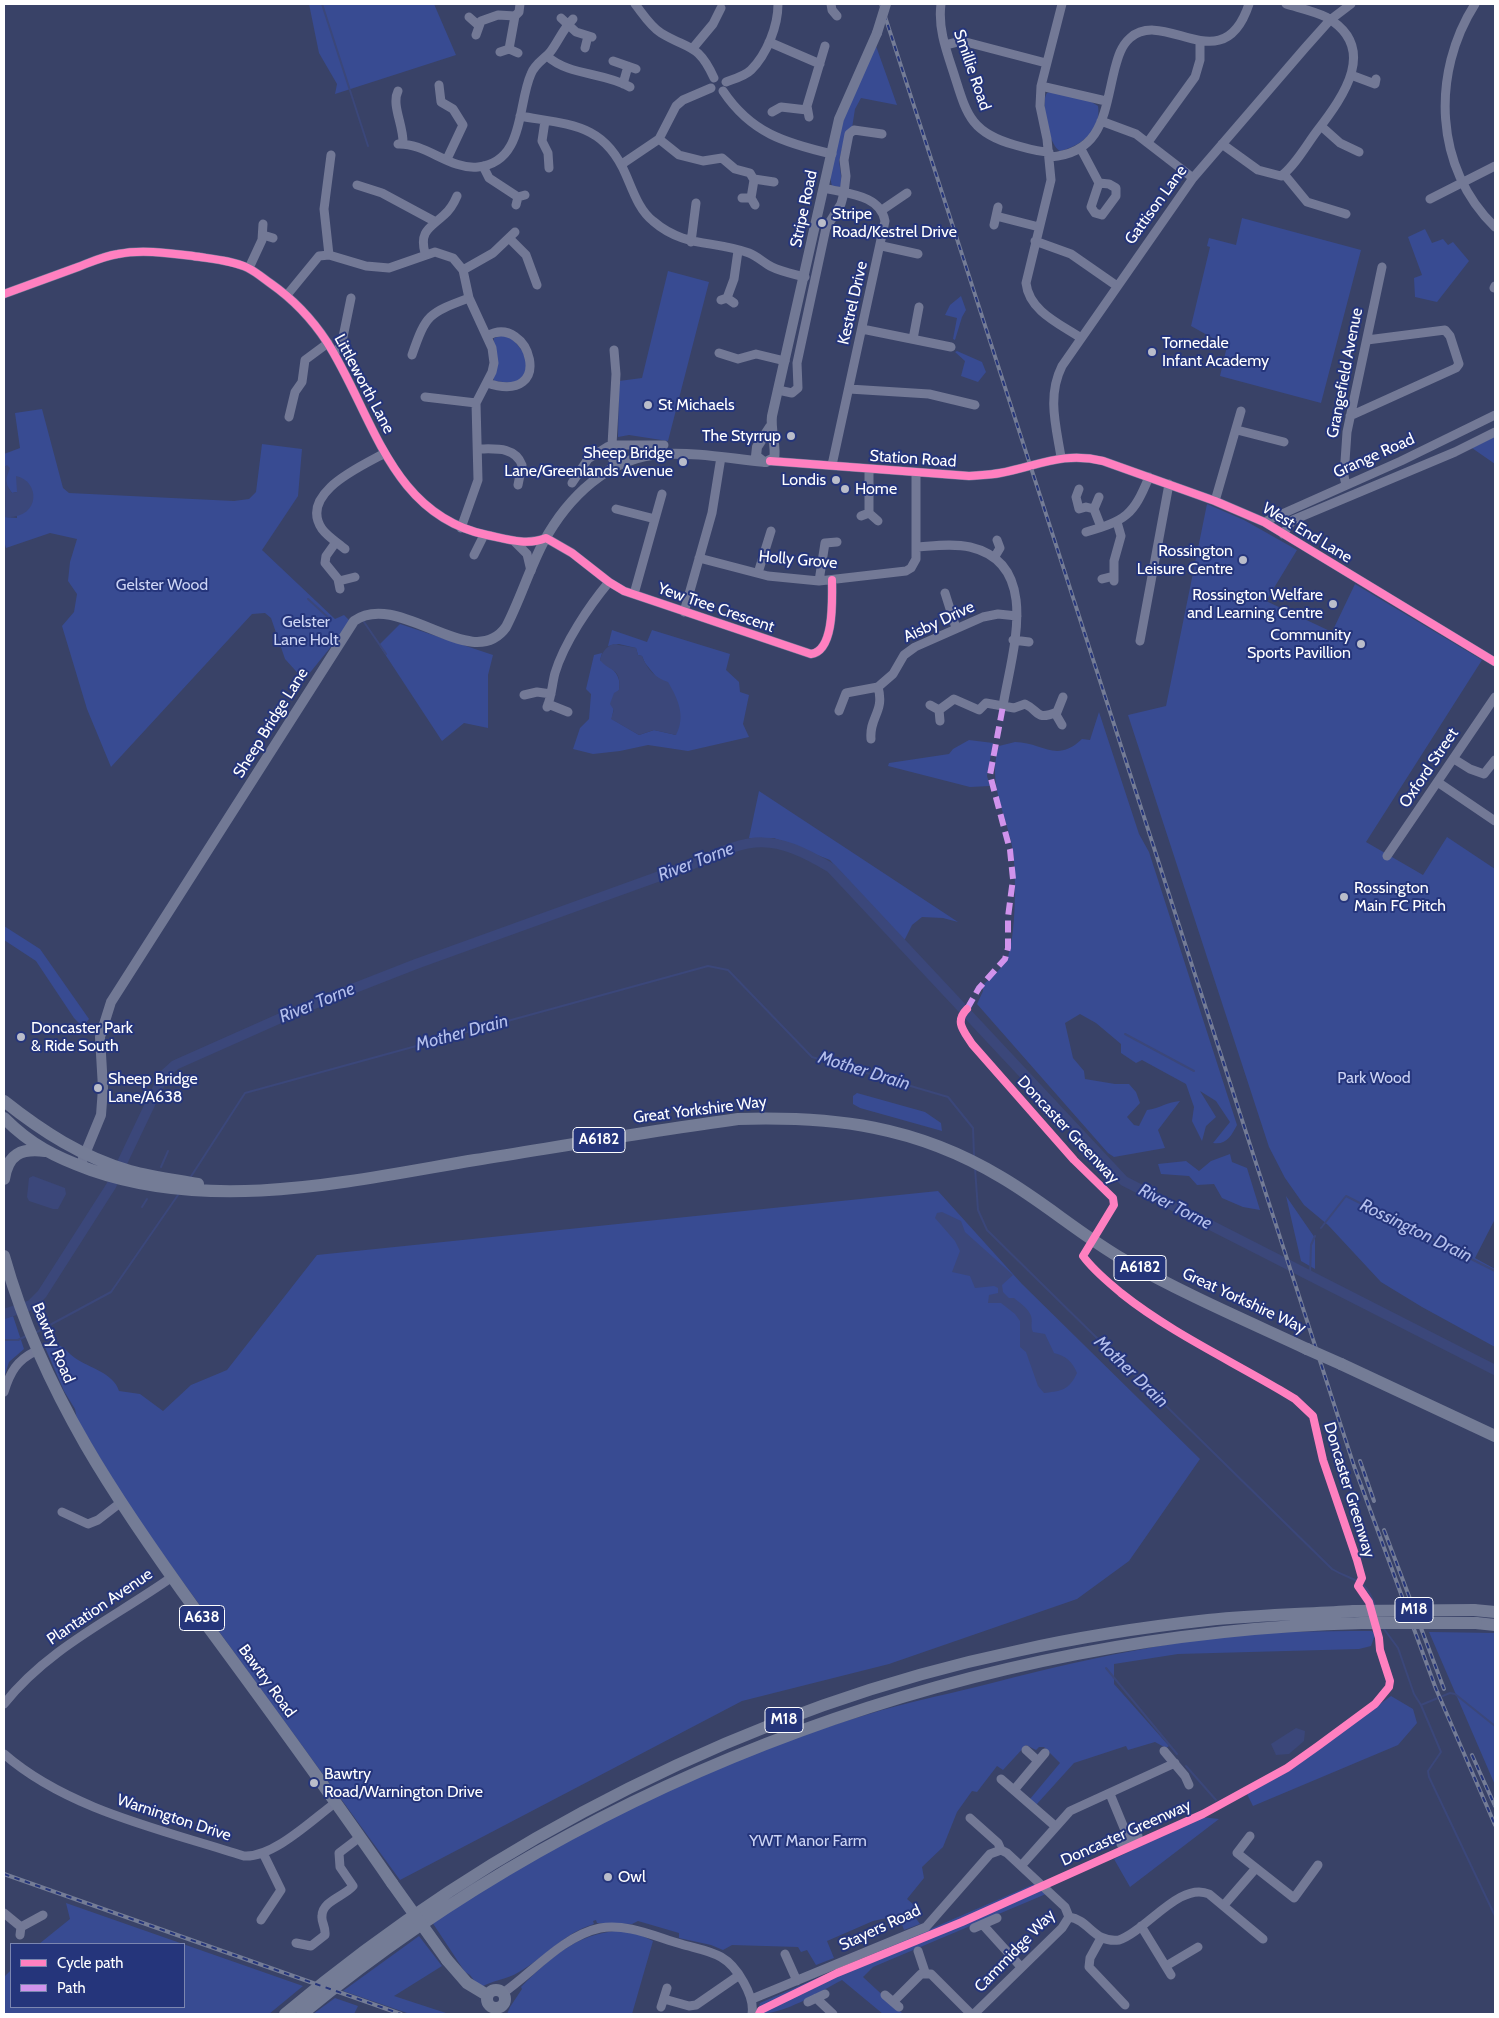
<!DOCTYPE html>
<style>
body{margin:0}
#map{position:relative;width:1499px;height:2018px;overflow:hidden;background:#394267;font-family:Cabin,sans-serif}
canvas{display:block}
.frame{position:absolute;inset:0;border:5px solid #fff;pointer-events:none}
.legend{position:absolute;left:10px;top:1943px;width:175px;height:65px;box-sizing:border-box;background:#25357b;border:1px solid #7c86b0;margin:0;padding:6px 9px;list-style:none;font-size:15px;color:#fff}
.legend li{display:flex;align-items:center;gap:10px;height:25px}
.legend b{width:25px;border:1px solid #7c86b0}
</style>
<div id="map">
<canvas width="1499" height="2018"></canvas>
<div class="frame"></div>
<ul class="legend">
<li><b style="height:6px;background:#ff80c0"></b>Cycle path</li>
<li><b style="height:6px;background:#d193ec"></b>Path</li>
</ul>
</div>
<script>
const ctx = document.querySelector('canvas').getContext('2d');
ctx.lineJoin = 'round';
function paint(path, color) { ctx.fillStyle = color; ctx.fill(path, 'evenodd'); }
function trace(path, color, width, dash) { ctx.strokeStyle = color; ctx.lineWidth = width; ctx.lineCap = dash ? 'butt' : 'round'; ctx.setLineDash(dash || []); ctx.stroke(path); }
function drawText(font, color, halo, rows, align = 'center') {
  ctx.font = font + ' Cabin,sans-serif'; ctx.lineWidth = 4; ctx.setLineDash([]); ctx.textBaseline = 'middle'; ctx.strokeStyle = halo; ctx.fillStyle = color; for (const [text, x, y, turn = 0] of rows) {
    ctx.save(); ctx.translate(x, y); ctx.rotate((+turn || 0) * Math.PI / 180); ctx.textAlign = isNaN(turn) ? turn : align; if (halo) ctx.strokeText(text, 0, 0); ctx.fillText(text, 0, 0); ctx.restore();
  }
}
paint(new Path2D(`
 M309,4H434L456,55L335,94L337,84L319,53Z
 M876,46L897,105L861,98L855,109L852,128L846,132L839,161L842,182L840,187L832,186C824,151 861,79 876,46Z
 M1050,92L1090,101L1098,106C1102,131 1080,146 1060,151C1049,146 1040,102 1047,93Z
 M1242,218L1361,250L1321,403L1220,376L1227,346L1191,326L1210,247L1207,246L1209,238L1236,245Z
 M1425,229L1432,243L1443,239L1448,245L1453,242L1469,261L1437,302L1415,297L1414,278L1422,275L1408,237Z
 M668,271L709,282L668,441L629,435L618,437L619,381L642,378Z
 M961,296L966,310L962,317L955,340L953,339L957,318L945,315L950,305Z
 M509,334L530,361L521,384L494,381L492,372L494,338Z
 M957,351L982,362L986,372L978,382L961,376L965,361L955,352Z
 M42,409L63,488L69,493L234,501L249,499L256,492L262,444L302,449L298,496L262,550L335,619L344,615L351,622L304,680L285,659L271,618L265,613L252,614L111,767L87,709L62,626L74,612L77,594L68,581L70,562L77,539L50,533L6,548L4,541V517L17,518V492L12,493L7,486L5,477L7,466L4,467V454L20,448L15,413Z
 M1495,436V464L1472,448Z
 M1207,504L1244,520L1297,550L1266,601L1332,632L1355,584L1482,660L1366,842L1423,875L1447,837L1495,869V1219L1475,1258L1495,1269V1347L1422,1307L1381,1282L1328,1225L1304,1205L1285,1178L1269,1147L1128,715L1166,706Z
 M400,624L493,655L488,675V728L464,723L442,741L379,645Z
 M612,630L647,642L652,630L730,654L726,670L739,682L740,692L749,695L743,724L749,737L688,751L648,745L620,751L593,754L573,749L580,728L589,719L591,694L586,689L594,655L602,653L600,660C632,679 616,691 612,719L639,735L654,730L676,735L658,679L645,663L642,656L638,655L636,648L619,644L608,646Z
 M1099,712L1139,834L1149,852L1237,1125C1231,1136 1227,1145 1213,1143L1230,1122L1216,1101L1200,1091L1216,1117L1206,1126L1202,1141L1192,1121L1194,1107L1186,1084L1142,1060L1136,1063L1121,1053V1044L1096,1023L1080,1014L1065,1023L1073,1058L1084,1071L1085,1079L1115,1084H1129L1136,1092L1140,1103L1127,1117L1134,1125L1139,1126L1147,1110C1159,1109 1166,1102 1180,1101L1158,1130L1165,1148L1114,1157L1108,1153L977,1004L983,991V985C991,977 1002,969 1007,959C1016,939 1017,869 1012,846C1005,811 987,782 999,746C1004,745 1010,743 1015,742C1042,742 1056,764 1082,739L1090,740Z
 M969,740L993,743L987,776L990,786L970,787L888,766L889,763L949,754L953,749Z
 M759,791L958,922L943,918L922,917L912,925L903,943L830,860L774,838H749Z
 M4,926L40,949L89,1019L85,1024H80L74,1018L36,961L4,940Z
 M857,1093L925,1112L941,1123L942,1131L860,1108L853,1104V1096Z
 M1230,1154L1232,1162L1247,1168L1260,1210L1243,1207L1222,1198L1214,1184L1197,1185L1189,1176L1161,1174L1158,1164L1186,1161L1199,1171L1211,1161Z
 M938,1191L1022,1284L1200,1459L1129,1561L1077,1599L889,1664L742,1701L400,1880L132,1512L77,1419L75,1409L64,1391L44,1345C48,1344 52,1343 56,1344C65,1347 68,1353 75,1358C89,1368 114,1373 119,1391L140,1394L163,1411L191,1385L227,1370L317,1255Z
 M1286,1196L1315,1238V1269L1301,1261Z
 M13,1316L24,1349L9,1362L4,1378V1318Z
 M1372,1631L1375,1635L1371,1646L1359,1649L1178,1654L1114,1664V1684L1169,1746L1166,1748L1155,1742L1128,1750L1126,1746L1074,1763L1036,1805L1030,1799L1060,1763L1044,1747H1039L1036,1750L1026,1745L1003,1770L997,1766L977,1792L972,1791L957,1812L943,1847L922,1867L924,1878L907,1899L920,1910L915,1917L920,1924L904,1930L899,1916H896L873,1921L827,1941L834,1958L816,1965L807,1950L801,1952L798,1947L732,1945L723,1950L711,1945L679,1938V1933L638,1921L632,1924L597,1923L596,1920L593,1921L594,1924C562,1934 546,1957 519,1972C506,1980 492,1980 480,1988L470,1975L465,1972L432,1922C564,1835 717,1759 869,1714C904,1703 940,1696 976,1687C1077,1661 1187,1635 1291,1632C1318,1631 1345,1631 1372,1631Z
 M1429,1632L1495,1633V1785Z
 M1391,1696L1413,1709L1417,1723L1398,1745L1253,1806L1247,1794L1290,1770Z
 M1201,1817L1219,1819L1130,1887L1114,1859Z
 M1034,1884L1046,1894L873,1967L863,1977L903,2014H883L842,1980C817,1993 786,2014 757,2014L760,2003Z
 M66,1903L303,1986L269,2014H4V1977L11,1970V2007H184V1944H39L70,1919Z
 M630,1930L653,1941L632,2014H507L510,2007L522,1989L521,1987C555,1953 580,1931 630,1930Z
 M419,1936L442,1966L394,1996L449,2014H410L343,1991Z
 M335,1998L358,2006L354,2014H313Z`), '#384b92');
paint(new Path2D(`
 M7,465L10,468C6,479 4,482 12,493L17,492L16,476C41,481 41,520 4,517C7,504 4,482 4,467Z
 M613,644L636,648L638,655L642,656C647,669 655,678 668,682C678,699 686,716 676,735L654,730L639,735L611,719L614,710L610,704L614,693L619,690C622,667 609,672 600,660C602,652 606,647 613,644Z
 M33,1176L65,1188L66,1194L58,1209H53L29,1201L27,1197L29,1178Z
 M942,1212L961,1221L965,1232L1013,1275L1002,1285L1003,1292L1009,1298H1014C1020,1303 1029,1309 1031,1316C1033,1321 1030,1326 1033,1332L1045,1334L1054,1353C1066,1356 1072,1361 1077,1373C1069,1390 1062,1391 1044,1393L1038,1386L1026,1352L1020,1347V1321L1015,1314L1001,1303H988L989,1295L998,1293V1288L994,1286L975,1288L970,1276L952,1272L960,1251L955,1241L935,1218L937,1213Z
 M1296,1728L1305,1731L1304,1741L1289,1754L1276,1755L1271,1744Z`), '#3b477a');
trace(new Path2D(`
 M322,4L368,146
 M308,599L331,620
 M364,622L386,654
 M1125,1034L1194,1071
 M161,1167L168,1151
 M975,1168L978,1210L987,1230L1332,1569C1355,1583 1364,1576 1375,1605
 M190,1178L245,1093L708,966L728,970L812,1057L948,1097L973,1128L974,1156
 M142,1207L147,1199
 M1321,1228L1346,1196L1495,1271
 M1310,1276L1311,1245L1315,1236
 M35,1333L111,1292L178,1195
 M4,1340H18L26,1336
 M1384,1629L1398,1648L1414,1694L1421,1705L1450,1693L1455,1694L1495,1726
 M1106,1668L1177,1754
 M1421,1705L1441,1752L1428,1771L1429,1777L1495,1916
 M1186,1766L1216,1800`), '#3b477a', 2);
trace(new Path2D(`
 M4,1314L31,1305L42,1294L111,1186L164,1075L175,1065L301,1009L416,964L693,864C753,836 772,833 831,868L1124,1181L1495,1370`), '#3b477a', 10);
trace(new Path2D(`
 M635,4C643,14 650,26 661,33C689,50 698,43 714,78
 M831,4L832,10L837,16
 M941,4C938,26 945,47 952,68C966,110 967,132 1015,145C1026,148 1037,152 1049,152
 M1062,4L1041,86L1040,106L1047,139L1051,180L1026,283C1029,311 1060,324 1081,338
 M1475,4C1431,73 1434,168 1495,227
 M469,17L478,25
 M561,18L576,32L592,37
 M476,35L481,21L498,15L515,16L519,12L520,4
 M769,42L820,64
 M945,45L962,41L1046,63
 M585,48L588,36
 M693,48L713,24L721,8
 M509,49L515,16
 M500,52L509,49L518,53
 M547,56C569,76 604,72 630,87
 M613,61L636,69
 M1351,75L1375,84L1376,79
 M726,82C734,79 745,76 751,70C767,54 778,26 778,4
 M623,84L628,66
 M439,85L441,102L453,109L463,125L447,159
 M1041,86L1106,101
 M398,91C391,105 404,126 403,144
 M723,91C751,133 785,143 832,154
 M772,112L781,107L807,110
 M520,116C570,125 604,123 626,175C633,191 639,210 653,221C684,248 714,240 749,253C757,256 764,263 772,267C782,272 794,274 805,277
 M809,117L807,106L825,46
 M545,121L542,141L548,153L549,168
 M1101,121L1136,134L1193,178
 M1321,126L1340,143L1359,152
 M659,139L679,155L703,161L722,158L735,169L750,173L754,180L751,198
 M1148,142L1195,77L1200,60V42
 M398,144C426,143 450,170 478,167C525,162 517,105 531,74C535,63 545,59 551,51C559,40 563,29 573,19
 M1222,144L1258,170L1281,176C1295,166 1307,144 1317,131C1344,96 1379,47 1326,17C1314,11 1299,8 1286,4
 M1081,149L1099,183L1109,184L1116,188V196L1102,215L1095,213L1091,207L1099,183
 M1050,157C1104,153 1104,111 1115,68C1118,57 1121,46 1130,38C1165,7 1223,83 1249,4
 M622,164L659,139L676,106L683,100L711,88
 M483,166L489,178L518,197
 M1284,174L1307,202L1346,214
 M754,179L774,182
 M357,185L382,193L434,221
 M824,188C846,194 880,194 885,221L832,465
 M742,198H751L755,205
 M1430,199L1495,166
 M516,205L518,197L525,195
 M882,210L907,193
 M996,216L1039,227
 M994,225L998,207
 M263,235L273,238
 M510,239L526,255L537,285
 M1035,241L1071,254L1117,286
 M691,242L696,203
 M882,246L918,254
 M425,253C419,231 430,228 444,215C450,210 454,203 457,196
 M329,255L324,209L331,155
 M249,268L262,240L263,224
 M463,270L493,253L515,232
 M1494,288L1495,286
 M4,294C29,285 53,276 78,267C91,262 104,256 118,254C141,249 169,253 193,256C211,259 231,260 248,268C256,272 263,278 270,283C293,299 312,319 327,342C373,414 390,515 487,535C506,539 527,546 546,538L572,553L609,582L624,591L811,654C835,651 832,598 832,580
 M287,295L319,256L329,255L366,266L389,268L435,252L453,258L463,270L469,298L492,348L494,363L492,372L476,403L478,480L461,528
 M727,298L734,279L738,251
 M721,300L727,298L734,303
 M862,329L951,347
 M913,339L919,307
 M614,350L616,374L612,445L607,447L616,466
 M333,352L340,348L342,342L351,298
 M719,353L738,359L756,354L785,361
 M412,355C426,314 429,313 469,298
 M487,383C557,406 530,312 487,336
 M849,389L929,394L975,405
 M778,390L792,393L798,388L797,363L826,228L841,204L844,193L846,176L844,160L849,134L854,130L882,134
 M425,397L476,403
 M1350,416L1456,368L1459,364L1450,336L1445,330L1367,340
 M289,417L295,392L302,382L305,360L328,343
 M1237,430L1284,442
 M612,445H664
 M478,449C494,449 515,446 522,465L518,485
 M1061,457C1056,426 1047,396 1062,366L1193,178L1305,48L1330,20L1351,4
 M770,461L969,476C979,475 990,475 1000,473C1038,466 1063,451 1103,461L1215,501L1264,522L1495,662
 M572,483L588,459L607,447
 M1346,485L1344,476L1347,432L1382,267
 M1079,489L1076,497L1079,509L1086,507L1094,509L1099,497
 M1215,501L1241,411
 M616,509L655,519
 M1094,509L1101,527
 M869,513L878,521
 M861,516L869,513V469
 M1264,522L1401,461L1495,415
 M1086,532C1126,520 1133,516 1149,477
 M1283,534L1293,520L1455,452L1495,432
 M514,541L527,554L531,571
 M336,542L326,556L325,563L338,579L340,589
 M916,547C933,546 953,543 970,547C1043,564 1011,655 1003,706
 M345,549C338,543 328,537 322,529C298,493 362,466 385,453
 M474,555L484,535
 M699,558L768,576L819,581L906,571L911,568L916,559V474
 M994,558L1000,548L997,540
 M758,573L771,531
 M1102,579L1114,576
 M339,581L355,577
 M819,581L825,543L837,542
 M1114,581V561L1121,536L1117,522
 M945,593L956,628
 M634,594L662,494
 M684,612L712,513L721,457
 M1013,640L1029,642
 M1140,641L1169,484
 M524,695L537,692L551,694
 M548,704L568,712
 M930,705L939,710L940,721
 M547,707C552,695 552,684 555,673C564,643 589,606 609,582
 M939,710L954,699L979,710L986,703L1014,708L1025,704C1040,711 1035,721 1057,712L1063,697
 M839,711L846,693L878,687
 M1055,713L1062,725
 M871,739C869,717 885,712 878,687L893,674L904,655L915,647L983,617L998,614L1017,616
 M1454,759L1470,769L1484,774L1495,760
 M1439,783L1495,821
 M1387,856L1495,697
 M4,1392C10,1372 17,1360 36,1351
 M62,1512L88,1524L98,1520L120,1503
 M4,1704C48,1648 114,1618 172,1577
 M1026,1750L1038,1761
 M1164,1751L1185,1776L1189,1785
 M4,1754C68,1810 164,1830 244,1856C273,1858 312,1820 335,1803
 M1001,1779L1055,1826
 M1014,1790L1045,1753
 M1110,1794L1129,1840
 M970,1818L998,1843L1001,1850
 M1250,1836L1237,1853L1294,1898L1318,1865
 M1121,1844L1138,1836
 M1021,1866L1070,1811L1175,1763
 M1224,1905L1256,1868
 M4,1913L21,1927
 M1069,1917C1090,1920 1093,1943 1119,1940C1146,1931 1180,1881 1209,1894L1263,1939
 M261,1920L281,1890L263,1853
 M983,1925L1021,1967
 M1141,1926L1171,1975
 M974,1928L997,1918
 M20,1935L21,1927L43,1915
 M1101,1938L1090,1958L1089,1967L1125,2005
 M296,1943L311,1946L325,1935C326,1927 321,1922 322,1916C322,1901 345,1896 353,1886L340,1867L339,1853L360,1837
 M918,1951L925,1972
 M785,1954L797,1981
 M1166,1966L1198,1947
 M503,1993C533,1972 563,1936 600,1928C627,1923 656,1937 681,1944C694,1948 709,1950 721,1957C737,1966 755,1996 752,2014
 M885,1995L899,2007
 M816,1998L833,2014
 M664,1999L689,2006L696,2005L738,1976
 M752,1999L926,1927L990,1854L1001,1850L1007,1853L1065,1907L1069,1917L1062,1928L974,2014
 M808,2002L825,1994
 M893,2002L921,1974H931L971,2014
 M661,2007L667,1988`), '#737996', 9);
trace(new Path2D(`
 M764,462L756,456L757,447L770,427
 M80,1166L101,1115L103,1088L100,1037L111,1002L354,621C399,589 472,675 506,627C520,600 529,570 543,543C567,498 609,456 663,454C697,452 732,459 766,462L774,458C777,449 770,430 772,416L839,119L877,33`), '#727995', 10);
trace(new Path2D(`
 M4,1101C43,1132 82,1157 130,1171C152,1177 176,1180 198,1184
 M4,1118C31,1145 55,1157 91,1170C215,1213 350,1181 475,1160C563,1146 650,1131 738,1119C835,1116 916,1126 1001,1177C1044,1202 1082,1236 1126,1261C1184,1294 1247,1321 1307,1349
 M4,1179C8,1154 21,1148 45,1151
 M4,1256C42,1392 118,1503 200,1616C265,1704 330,1793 392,1883
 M1341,1364L1495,1436
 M1474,1610L1495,1612
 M1476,1623L1495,1625
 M447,1960L467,1983L487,1995
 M487 1999a9 9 0 1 1 18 0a9 9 0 1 1-18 0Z
 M285,2014C490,1841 753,1706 1017,1651C1079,1637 1144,1627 1208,1620C1256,1615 1305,1614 1354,1611
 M302,2014C595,1772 983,1632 1362,1623`), '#747c96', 12);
const rail = new Path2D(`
 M881,4L1354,1466L1436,1689L1495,1825
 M1360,1461L1374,1501
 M1384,1530L1444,1689
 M1472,1755L1495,1806
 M4,1874L401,2014`);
trace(rail, '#747c96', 4);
trace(rail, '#25357b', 2, [5.5]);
trace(new Path2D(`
 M877,33L886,4`), '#727995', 10);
trace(new Path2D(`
 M1307,1349L1341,1364
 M1354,1611L1474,1610
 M1362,1623H1476
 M392,1883L447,1960`), '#747c96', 12);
trace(new Path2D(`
 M967,1009L979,988L1005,959L1008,948V917L1013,879L1010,850L990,775L1003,706`), '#d193ec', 6, [12, 6]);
trace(new Path2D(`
 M4,294C29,285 53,276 78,267C91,262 104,256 118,254C141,249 169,253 193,256C211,259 231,260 248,268C256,272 263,278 270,283C293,299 312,319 327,342C373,414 390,515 487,535C506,539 527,546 546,538L572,553L609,582L624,591L811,654C835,651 832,598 832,580
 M770,461L969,476C979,475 990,475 1000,473C1038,466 1063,451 1103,461L1215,501L1264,522L1495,662
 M759,2014L761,2010L837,1973L962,1922L1203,1814L1287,1768L1318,1746L1375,1704L1389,1687L1390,1681L1380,1650L1379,1638L1369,1602L1358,1586L1362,1578L1357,1560L1323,1460L1313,1416L1295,1399L1280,1390C1226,1358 1170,1332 1121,1293C1107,1281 1094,1271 1083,1256L1114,1205L1113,1198L1074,1160L972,1044C964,1031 954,1022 967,1009`), '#ff80c0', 8);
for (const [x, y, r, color] of [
 [822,223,5,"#babdca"],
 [1152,352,5,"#babdca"],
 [648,405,5,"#babdca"],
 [791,436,5,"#babdca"],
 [683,462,5,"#babdca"],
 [836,480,5,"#babdca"],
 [845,489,5,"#babdca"],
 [1243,560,5,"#babdca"],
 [1333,604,5,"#babdca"],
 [1361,644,5,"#babdca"],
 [1344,897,5,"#babdca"],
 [21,1037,5,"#babdca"],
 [98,1088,5,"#babdca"],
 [314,1783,5,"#babdca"],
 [608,1877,5,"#babdca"]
]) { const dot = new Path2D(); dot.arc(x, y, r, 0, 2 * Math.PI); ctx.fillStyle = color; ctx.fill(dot); trace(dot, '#25357b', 2); }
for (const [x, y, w] of [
 [599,1140,52],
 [1140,1268,52],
 [1414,1610,38],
 [202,1618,45],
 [784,1720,38]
]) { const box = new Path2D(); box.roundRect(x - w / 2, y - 12.5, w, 25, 4); ctx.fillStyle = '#25357b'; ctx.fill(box); trace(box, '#fff', 1); }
drawText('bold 15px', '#fff', null, [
 ["A6182",599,1140],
 ["A6182",1140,1268],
 ["M18",1414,1610],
 ["A638",202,1618],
 ["M18",784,1720]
]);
drawText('16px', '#fff', '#25357b', [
 ["Smillie Road",972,70,71],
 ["Gattison Lane",1156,205,-54],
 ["Stripe Road",804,209,-78],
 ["Kestrel Drive",853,303,-77],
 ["Grangefield Avenue",1345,373,-79],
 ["Littleworth Lane",364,384,62],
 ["Grange Road",1374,456,-24],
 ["Station Road",913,459,4],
 ["West End Lane",1307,533,31],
 ["Holly Grove",798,560,5],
 ["Yew Tree Crescent",716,608,19],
 ["Aisby Drive",939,622,-25],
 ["Sheep Bridge Lane",271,723,-58],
 ["Oxford Street",1429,768,-56],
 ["Great Yorkshire Way",700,1110,-7],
 ["Doncaster Greenway",1068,1130,47],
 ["Great Yorkshire Way",1244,1301,25],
 ["Bawtry Road",53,1343,67],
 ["Doncaster Greenway",1349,1490,73],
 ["Plantation Avenue",100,1607,-34],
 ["Bawtry Road",267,1681,54],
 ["Warnington Drive",174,1818,18],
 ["Doncaster Greenway",1126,1833,-24],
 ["Stayers Road",880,1928,-25],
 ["Cammidge Way",1015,1951,-46]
]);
drawText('16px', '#fff', '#25357b', [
 ["Stripe",832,214],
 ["Road/Kestrel Drive",832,232],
 ["Tornedale",1162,343],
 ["Infant Academy",1162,361],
 ["St Michaels",658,405],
 ["The Styrrup",781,436,"right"],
 ["Sheep Bridge",673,453,"right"],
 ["Lane/Greenlands Avenue",673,471,"right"],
 ["Londis",826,480,"right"],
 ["Home",855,489],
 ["Rossington",1233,551,"right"],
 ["Leisure Centre",1233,569,"right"],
 ["Rossington Welfare",1323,595,"right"],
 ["and Learning Centre",1323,613,"right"],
 ["Community",1351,635,"right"],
 ["Sports Pavillion",1351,653,"right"],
 ["Rossington",1354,888],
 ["Main FC Pitch",1354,906],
 ["Doncaster Park",31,1028],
 ["& Ride South",31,1046],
 ["Sheep Bridge",108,1079],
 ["Lane/A638",108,1097],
 ["Bawtry",324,1774],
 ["Road/Warnington Drive",324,1792],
 ["Owl",618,1877]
], 'left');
drawText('16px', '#cbd3f4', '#25357b', [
 ["Gelster Wood",162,585],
 ["Gelster",306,622],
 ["Lane Holt",306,640],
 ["Park Wood",1374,1078],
 ["YWT Manor Farm",808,1841]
]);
drawText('italic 18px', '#b4bfec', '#25357b', [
 ["River Torne",696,862,-21],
 ["River Torne",317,1003,-22],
 ["Mother Drain",462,1033,-15],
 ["Mother Drain",864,1071,17],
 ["River Torne",1175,1207,27],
 ["Rossington Drain",1416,1231,26],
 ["Mother Drain",1131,1372,44]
]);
</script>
